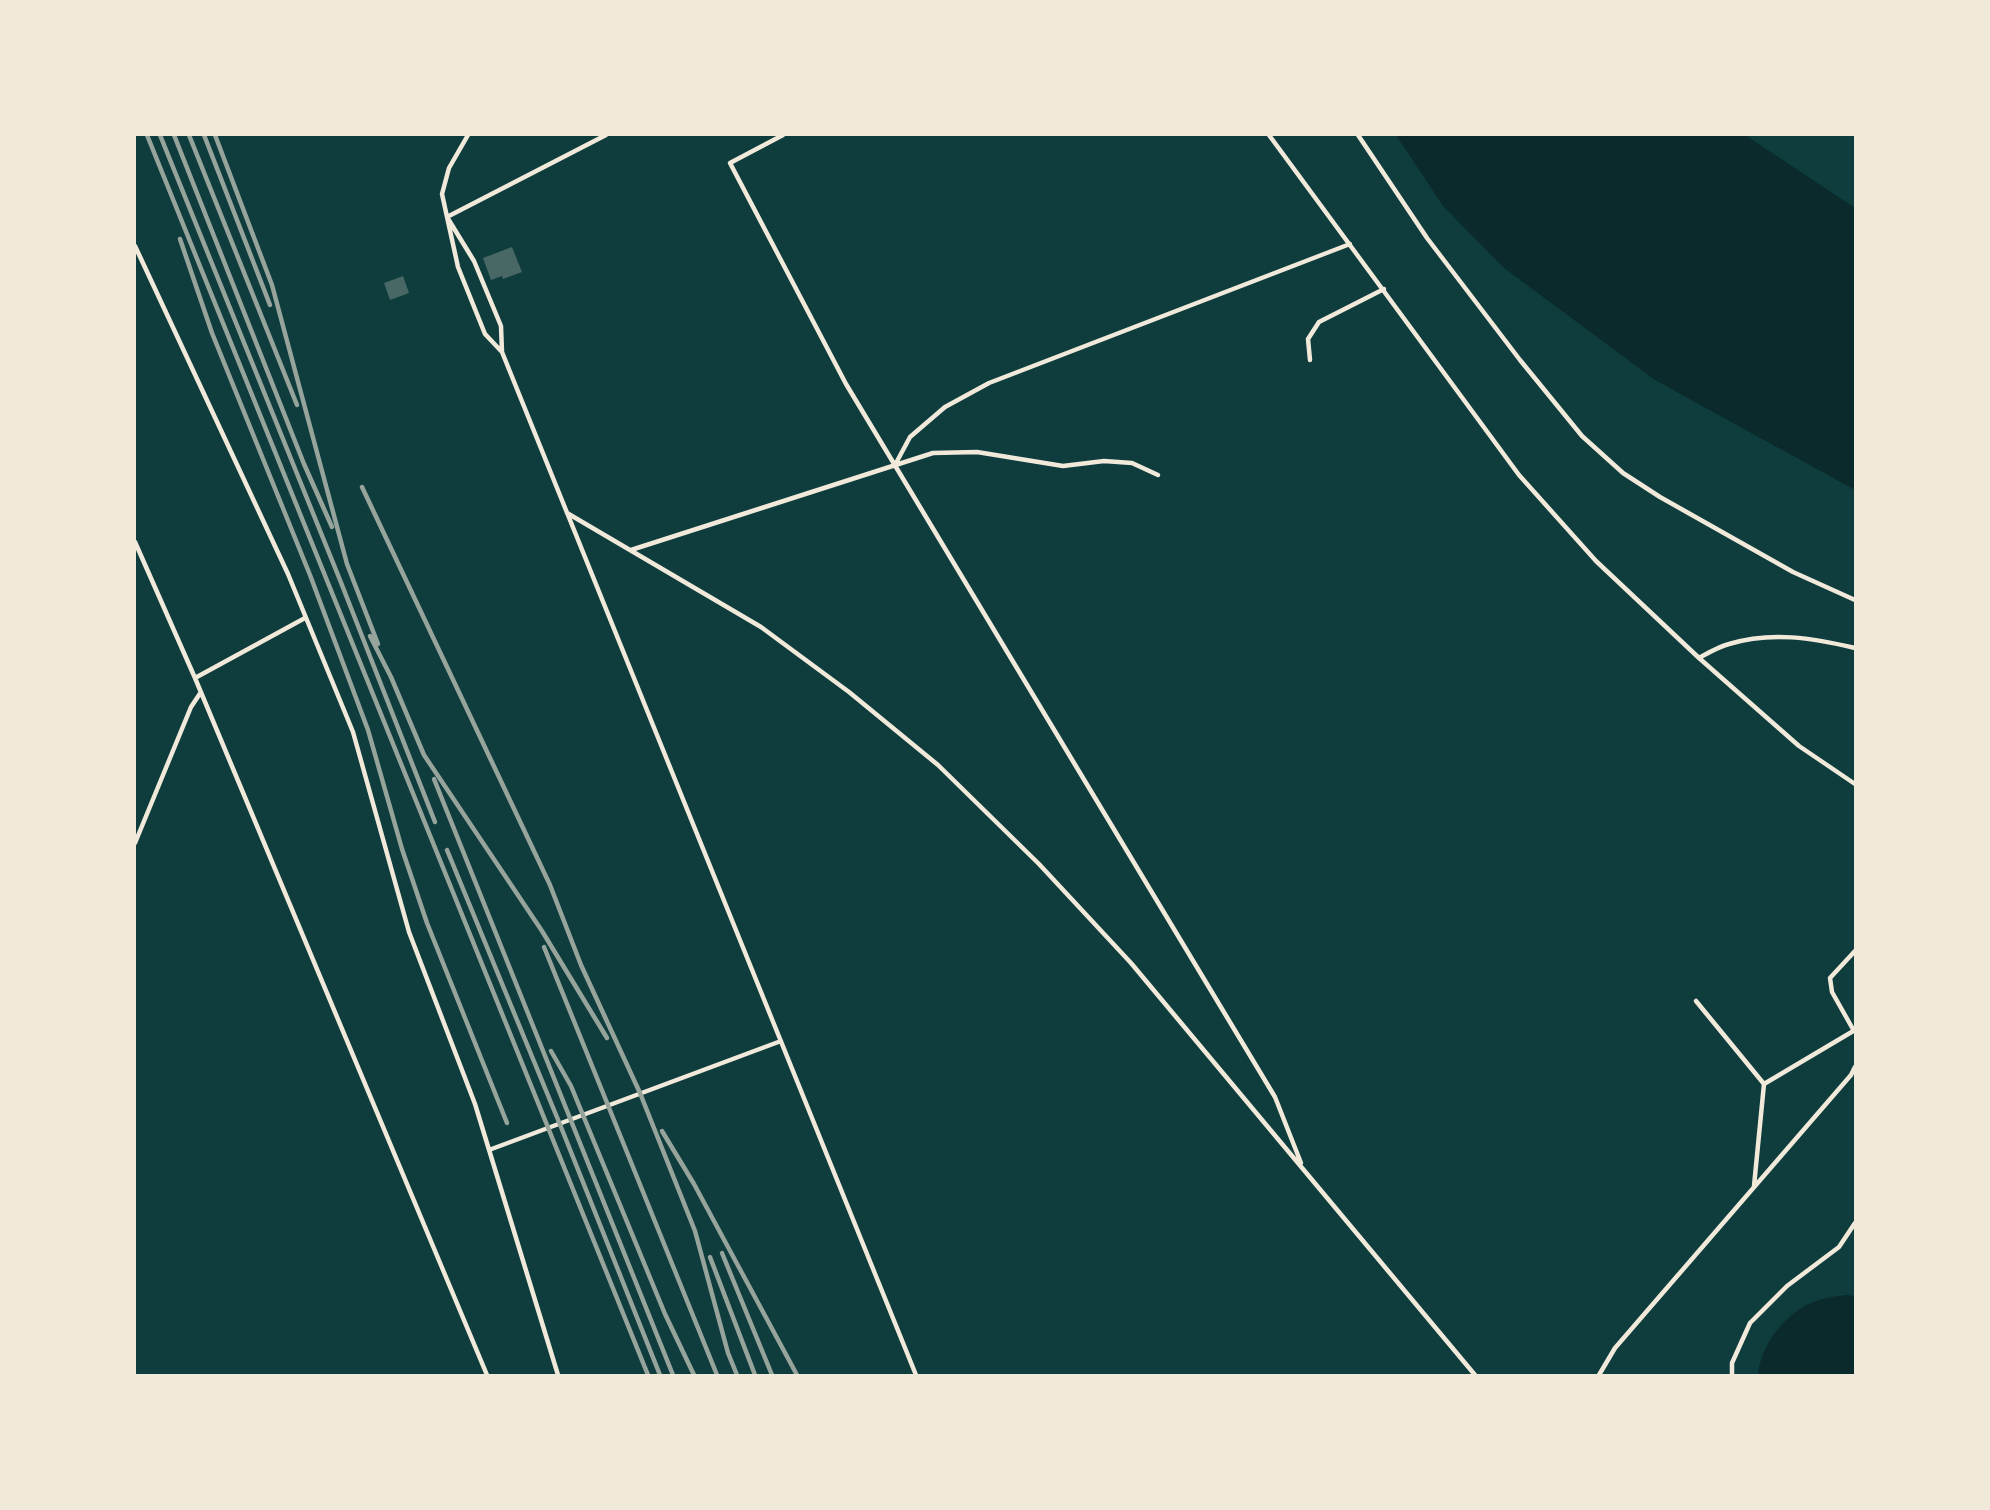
<!DOCTYPE html>
<style>
body{margin:0}
#map{position:relative;width:1990px;height:1510px;overflow:hidden;background:#0f3d3e;font-family:Figtree,sans-serif}
canvas{display:block}
.frame{position:absolute;inset:0;border:136px solid #f1e9da;pointer-events:none}
</style>
<div id="map">
<canvas width="1990" height="1510"></canvas>
<div class="frame"></div>
</div>
<script>
const ctx = document.querySelector('canvas').getContext('2d');
ctx.lineJoin = 'round';
function paint(path, color) { ctx.fillStyle = color; ctx.fill(path, 'evenodd'); }
function trace(path, color, width, dash) { ctx.strokeStyle = color; ctx.lineWidth = width; ctx.lineCap = dash ? 'butt' : 'round'; ctx.setLineDash(dash || []); ctx.stroke(path); }
paint(new Path2D(`
 M1396,135H1745L1855,208V490L1655,380L1504,268L1443,206Z
 M1847,1295L1855,1296V1375H1758C1761,1343 1788,1309 1819,1300C1828,1297 1838,1296 1847,1295Z`), '#0a2a2b');
paint(new Path2D(`
 M512,247L522,272L503,279L502,276L491,280L483,258Z
 M403,276L409,293L390,300L384,283Z`), '#486865');
trace(new Path2D(`
 M468,135L449,168L442,194L458,267L485,334L502,352
 M783,135L730,163L846,384L1275,1097L1301,1163
 M1269,135L1519,475L1596,561L1699,658L1799,746L1855,784
 M1358,135L1427,238L1520,360L1582,436L1623,473L1660,497L1793,572L1855,600
 M447,217L474,261L501,326L502,352L916,1375
 M447,217L606,135
 M135,246L288,574L353,732L409,932L475,1104L558,1375
 M1310,360L1308,339L1319,322L1384,289
 M895,465L910,437L945,407L989,383L1350,244
 M567,513L761,627L849,692L938,765L1039,864L1131,963L1475,1375
 M135,542L195,678L487,1375
 M631,550L933,453L977,452L1063,466L1104,461L1132,463L1158,475
 M1699,658C1708,653 1718,647 1729,644C1771,631 1813,638 1855,648
 M195,678L305,618
 M135,843L191,707L201,692
 M1696,1001L1764,1084L1754,1186
 M1854,1031L1832,992L1830,978L1855,951
 M1764,1084L1855,1030
 M489,1150L781,1041
 M1599,1375L1615,1348L1851,1075L1855,1067
 M1732,1375V1363L1750,1323L1787,1286L1839,1247L1855,1223`), '#f1e9da', 4.5);
trace(new Path2D(`
 M147,135L648,1375
 M160,135L340,580L435,822
 M174,135L304,464L332,527
 M189,135L297,405
 M204,135L270,305
 M215,135L272,285L347,564L378,644
 M180,239L212,333L310,575L368,730L402,849L427,923L507,1123
 M362,487L550,885L581,965L640,1093L695,1231L728,1353L737,1375
 M370,636L391,677L424,755L542,931L607,1038
 M434,779L673,1375
 M447,850L561,1127L660,1375
 M544,947L717,1375
 M551,1051L571,1086L665,1314L694,1375
 M662,1131L694,1184L797,1375
 M722,1253L772,1375
 M710,1257L755,1375`), '#97a49c', 4.5);
</script>
